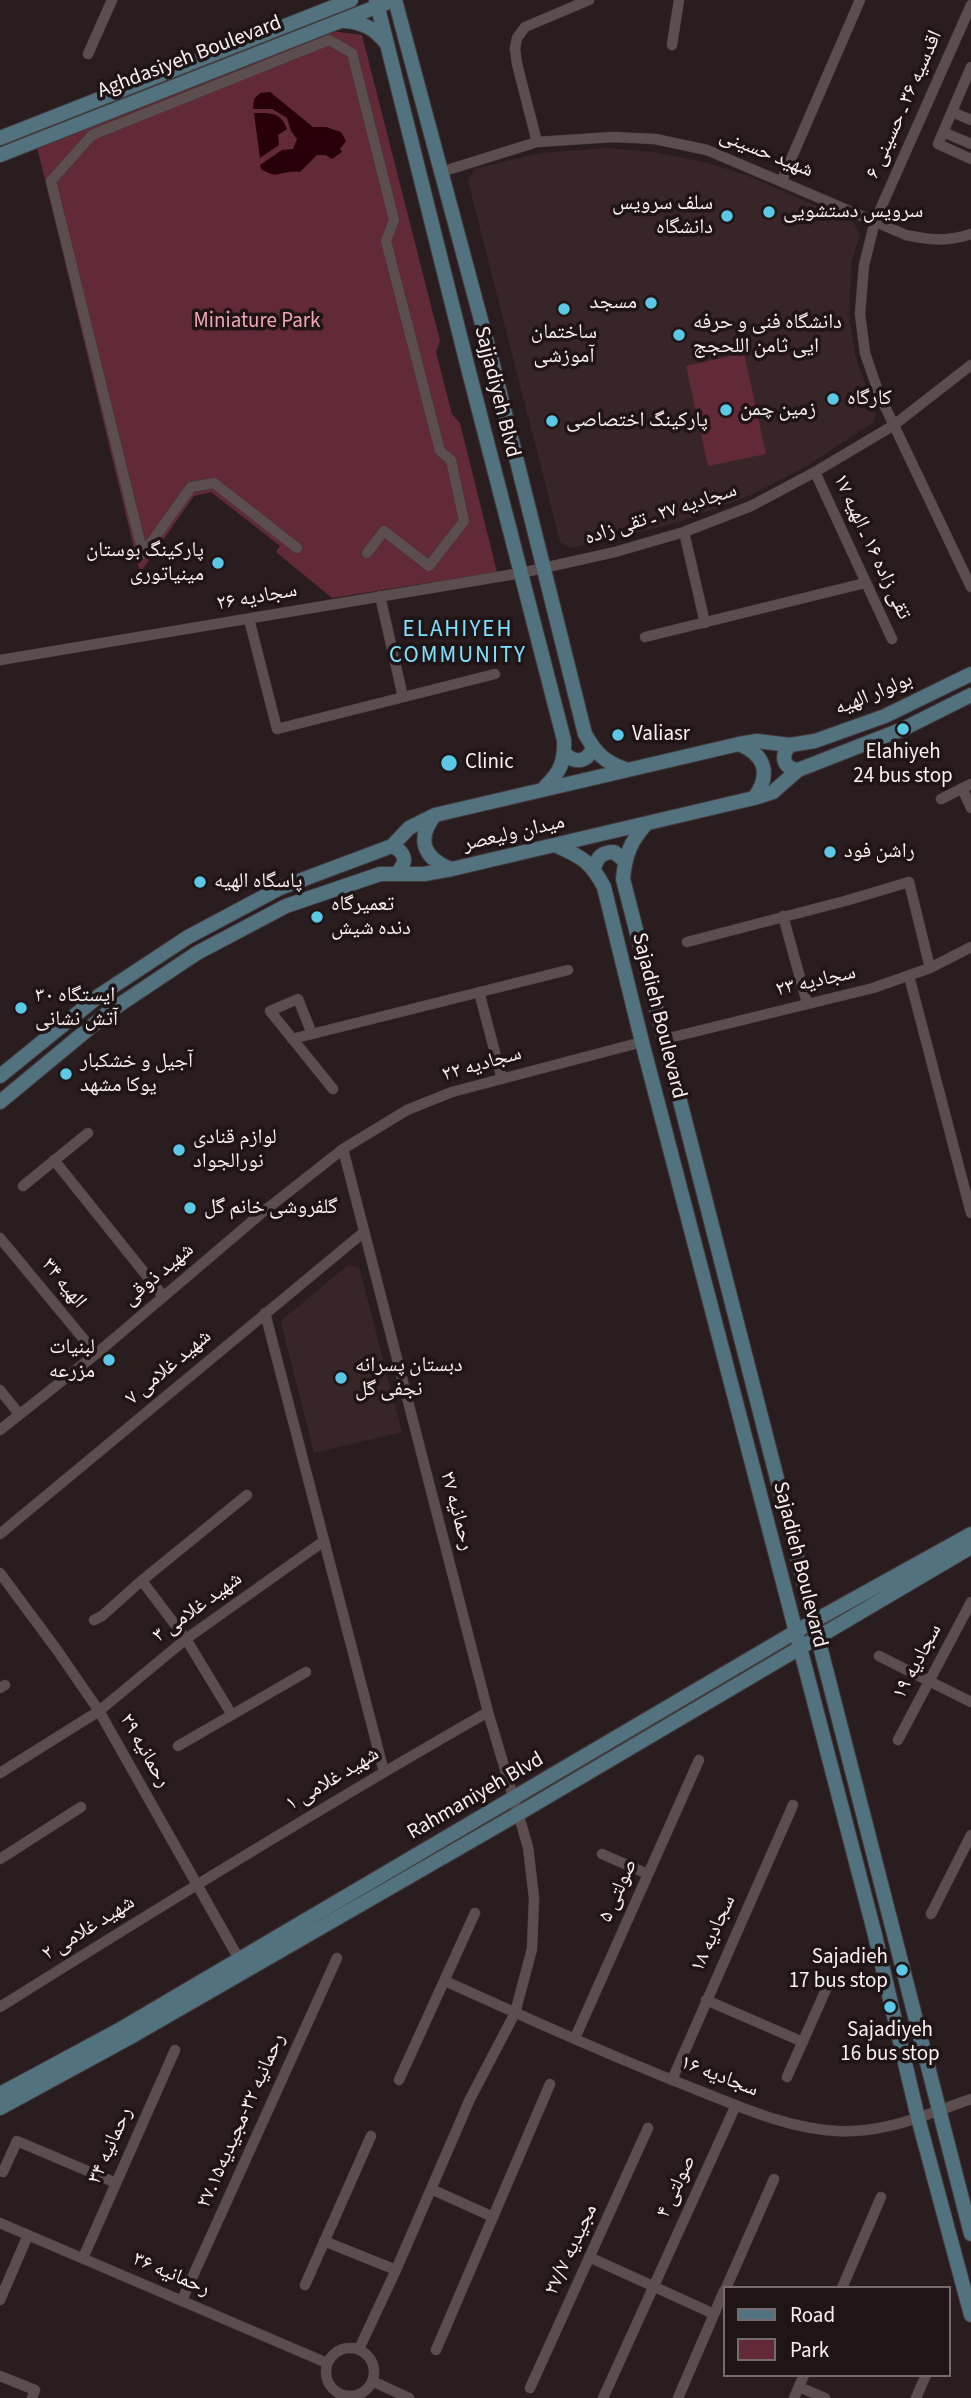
<!DOCTYPE html>
<meta charset="utf-8">
<style>
body{margin:0}
#map{position:relative;width:971px;height:2398px;overflow:hidden;background:#291d1f;font-family:"Source Sans 3",sans-serif}
canvas{display:block}
.legend{position:absolute;left:723px;top:2286px;width:228px;height:91px;box-sizing:border-box;background:#1f1416;border:2px solid #766c6e;margin:0;padding:9px 12px;list-style:none;font-size:21px;color:#f9f0f1}
.legend li{display:flex;align-items:center;gap:14px;height:35px}
.legend b{width:35px;border:2px solid #766c6e}
</style>
<div id="map">
<canvas width="971" height="2398"></canvas>
<ul class="legend">
<li><b style="height:9px;background:#51727e"></b>Road</li>
<li><b style="height:19px;background:#622936"></b>Park</li>
</ul>
</div>
<script>
const ctx = document.querySelector('canvas').getContext('2d');
ctx.lineJoin = 'round';
function paint(path, color) { ctx.fillStyle = color; ctx.fill(path, 'evenodd'); }
function trace(path, color, width, dash) { ctx.strokeStyle = color; ctx.lineWidth = width; ctx.lineCap = dash ? 'butt' : 'round'; ctx.setLineDash(dash || []); ctx.stroke(path); }
function drawText(font, color, halo, rows, align = 'center') {
  ctx.font = font + ' "Source Sans 3","Noto Naskh Arabic",sans-serif'; ctx.lineWidth = 7; ctx.setLineDash([]); ctx.textBaseline = 'middle'; ctx.strokeStyle = halo; ctx.fillStyle = color; for (const [text, x, y, turn = 0] of rows) {
    ctx.save(); ctx.translate(x, y); ctx.rotate((+turn || 0) * Math.PI / 180); ctx.textAlign = isNaN(turn) ? turn : align; if (halo) ctx.strokeText(text, 0, 0); ctx.fillText(text, 0, 0); ctx.restore();
  }
}
paint(new Path2D(`
 M607,148L654,152L704,162L744,174L853,222L860,234L852,261L849,315L855,355L876,414L874,422L807,466L749,496L682,521L614,539L570,548L560,542L468,181L474,169L540,153Z
 M348,1265L359,1267L402,1432L314,1453L281,1323L284,1318Z`), '#382528');
paint(new Path2D(`
 M325,30L362,35L440,341L436,352L452,414L460,423L497,572L332,598L276,552L280,546L211,492L194,496L140,573L37,147Z
 M744,353L766,454L708,466L686,366Z`), '#622936');
paint(new Path2D(`
 M270,92L313,127H326L341,132L346,141L340,149L342,152L332,159L325,155H317L300,172C281,169 279,181 261,169L260,165L282,150L293,149L297,139L291,131L287,118L272,109H253L254,99L260,93Z
 M254,113C271,113 281,112 287,129L278,135L279,145L260,158Z`), '#27000a');
const street = new Path2D(`
 M971,5L875,221L864,265L860,314L865,353L879,394L971,587
 M672,45L679,0
 M88,54L112,0
 M971,67L938,144L971,159
 M952,112L971,120
 M943,132L971,144
 M537,142L517,64L515,49L517,38L525,27L589,0
 M441,172L537,142L613,137L655,139L707,150L906,235C929,240 948,242 971,234
 M782,180L860,0
 M815,472L892,639
 M684,532L705,623
 M297,548L214,483L191,487L143,554L51,181L92,135L329,40L352,53L394,220L386,241L440,451L451,460L464,521L429,566L384,531L367,553
 M380,596L403,697
 M249,619L277,729L495,674
 M645,637L865,583
 M0,660L521,573L615,552L684,532L751,506L815,472L894,425L971,365
 M962,788L971,808
 M941,799L971,784
 M783,916L807,1003
 M687,942L845,901L909,882L930,968
 M909,976L971,1213
 M479,992L502,1079
 M312,1034L298,999L270,1011L333,1089
 M292,1039L568,970
 M665,1039L873,988L930,968L971,947
 M343,1149L488,1712L528,1847L534,1898L532,1949L515,2013L470,2099L396,2270L359,2349
 M54,1160L163,1296
 M23,1186L88,1133
 M0,1238L96,1354
 M265,1313L384,1772
 M0,1390L19,1414
 M0,1430L96,1354L263,1212L343,1149L407,1110L452,1092L642,1042
 M0,1534L364,1232
 M0,1573L57,1650L99,1711L239,1959
 M142,1581L186,1639L232,1715
 M94,1620L102,1616L140,1582L247,1495
 M879,1656L971,1702
 M0,1688L5,1685
 M898,1740L971,1602
 M178,1746L306,1672
 M0,1773L99,1711L186,1639L324,1541
 M602,1854L648,1874
 M0,1859L81,1807
 M931,1914L971,1835
 M445,1981C529,2019 613,2057 700,2091C743,2108 790,2129 837,2131C884,2134 928,2114 971,2099
 M706,2000L803,2042
 M0,2007C161,1906 323,1806 488,1712
 M575,2038L699,1760
 M787,2077L828,1985
 M399,2080L475,1913
 M672,2080L793,1805
 M3,2172L17,2141L116,2183
 M431,2189L493,2217
 M0,2223L327,2363
 M324,2241L396,2270
 M589,2257L714,2314
 M83,2258L175,2050
 M305,2285L371,2136
 M726,2288L774,2179
 M842,2288L881,2197
 M0,2300L28,2235
 M182,2300L337,1958
 M326 2372a24 24 0 1 1 48 0a24 24 0 1 1-48 0Z
 M436,2350L550,2084
 M0,2376L35,2390L32,2398
 M372,2381L409,2398
 M799,2387L825,2398
 M530,2388L648,2128
 M603,2398L736,2105
 M678,2398L724,2291
 M794,2398L804,2375
 M916,2398L926,2375`);
const secondary = new Path2D(`
 M376,0L468,368L564,740C565,762 560,772 545,787
 M395,0L492,361L585,734C596,753 604,762 625,769
 M344,21C363,22 375,29 386,43
 M0,138L351,0
 M0,155L386,3
 M739,744C766,755 771,775 754,798
 M790,745C780,756 783,768 798,770
 M565,754C576,764 587,762 593,748
 M435,815C416,839 423,858 451,869
 M646,824C630,842 625,856 623,879L971,2234
 M392,846C405,852 408,861 398,872
 M557,846C582,857 591,862 604,887L642,1042L874,1931L918,2118L971,2315
 M594,869C597,857 602,852 614,852L625,861
 M0,1076L100,995L188,937L280,888L392,846L409,828L435,815L739,744L757,741L790,745L815,741L885,716L971,674
 M0,1102L110,1011L197,953L286,906L380,874H424L452,869L754,798L773,792L798,770L903,729L971,695
 M0,2094L119,2030L814,1621L971,1534
 M0,2108L134,2035L518,1814L971,1547`);
trace(street, '#443a3c', 11);
trace(secondary, '#443a3c', 16);
trace(street, '#5c4d4f', 10);
trace(secondary, '#51727e', 14);
for (const [x, y, r, color] of [
 [769,212,7,"#5bc8e6"],
 [727,216,7,"#5bc8e6"],
 [651,303,7,"#5bc8e6"],
 [564,309,7,"#5bc8e6"],
 [679,335,7,"#5bc8e6"],
 [833,399,7,"#5bc8e6"],
 [726,410,7,"#5bc8e6"],
 [552,421,7,"#5bc8e6"],
 [218,563,7,"#5bc8e6"],
 [903,729,7,"#5bc8e6"],
 [618,735,7,"#5bc8e6"],
 [449,763,9,"#5bc8e6"],
 [830,852,7,"#5bc8e6"],
 [200,882,7,"#5bc8e6"],
 [317,917,7,"#5bc8e6"],
 [21,1008,7,"#5bc8e6"],
 [66,1074,7,"#5bc8e6"],
 [179,1150,7,"#5bc8e6"],
 [190,1208,7,"#5bc8e6"],
 [109,1360,7,"#5bc8e6"],
 [341,1378,7,"#5bc8e6"],
 [902,1970,7,"#5bc8e6"],
 [890,2007,7,"#5bc8e6"]
]) { const dot = new Path2D(); dot.arc(x, y, r, 0, 2 * Math.PI); ctx.fillStyle = color; ctx.fill(dot); trace(dot, '#1f1416', 2.5); }
drawText('21px', '#f9f0f1', '#1f1416', [
 ["Aghdasiyeh Boulevard",190,58,-21],
 ["اقدسیه ۳۶ ـ حسینی ۶",905,105,-66],
 ["شهید حسینی",766,154,22],
 ["Sajjadiyeh Blvd",496,392,76],
 ["سجادیه ۲۷ ـ تقی زاده",661,515,-18],
 ["تقی زاده ۱۶ ـ الهیه ۱۷",871,547,65],
 ["سجادیه ۲۶",257,598,-10],
 ["بولوار الهیه",874,695,-22],
 ["میدان ولیعصر",514,834,-13],
 ["سجادیه ۲۳",816,982,-13],
 ["Sajadieh Boulevard",658,1016,76],
 ["سجادیه ۲۲",482,1065,-16],
 ["شهید ذوقی",159,1275,-40],
 ["الهیه ۳۴",63,1284,51],
 ["شهید غلامی ۷",169,1368,-40],
 ["رحمانیه ۲۷",456,1511,75],
 ["Sajadieh Boulevard",799,1565,76],
 ["شهید غلامی ۳",198,1608,-36],
 ["سجادیه ۱۹",918,1662,-62],
 ["رحمانیه ۲۹",144,1751,60],
 ["شهید غلامی ۱",333,1780,-31],
 ["Rahmaniyeh Blvd",476,1797,-30],
 ["صولتی ۵",619,1891,-66],
 ["شهید غلامی ۲",89,1929,-32],
 ["سجادیه ۱۸",714,1934,-66],
 ["سجادیه ۱۶",719,2077,21],
 ["رحمانیه ۳۲-مجیدیه۲۷.۱۵",242,2121,-66],
 ["رحمانیه ۳۴",111,2146,-66],
 ["صولتی ۴",677,2187,-65],
 ["مجیدیه ۲۷/۷",572,2250,-65],
 ["رحمانیه ۳۶",171,2275,23]
]);
drawText('21px', '#f9f0f1', '#1f1416', [
 ["سلف سرویس",713,204,"right"],
 ["دانشگاه",713,228,"right"],
 ["سرویس دستشویی",783,212],
 ["مسجد",637,303,"right"],
 ["دانشگاه فنی و حرفه",693,323],
 ["ایی ثامن اللحجج",693,347],
 ["ساختمان",564,333,"center"],
 ["آموزشی",564,357,"center"],
 ["کارگاه",847,399],
 ["زمین چمن",740,410],
 ["پارکینگ اختصاصی",566,421],
 ["پارکینگ بوستان",204,551,"right"],
 ["مینیاتوری",204,575,"right"],
 ["Valiasr",632,735],
 ["Elahiyeh",903,753,"center"],
 ["24 bus stop",903,777,"center"],
 ["Clinic",465,763],
 ["راشن فود",844,852],
 ["پاسگاه الهیه",214,882],
 ["تعمیرگاه",331,905],
 ["دنده شیش",331,929],
 ["ایستگاه ۳۰",35,996],
 ["آتش نشانی",35,1020],
 ["آجیل و خشکبار",80,1062],
 ["یوکا مشهد",80,1086],
 ["لوازم قنادی",193,1138],
 ["نورالجواد",193,1162],
 ["گلفروشی خانم گل",204,1208],
 ["لبنیات",95,1348,"right"],
 ["مزرعه",95,1372,"right"],
 ["دبستان پسرانه",355,1366],
 ["نجفی گل",355,1390],
 ["Sajadieh",888,1958,"right"],
 ["17 bus stop",888,1982,"right"],
 ["Sajadiyeh",890,2031,"center"],
 ["16 bus stop",890,2055,"center"]
], 'left');
drawText('21px', '#f0a6b3', '#1f1416', [
 ["Miniature Park",257,322]
]);
ctx.letterSpacing = '2px';
drawText('23px', '#80e1fe', '#1f1416', [
 ["ELAHIYEH",458,631],
 ["COMMUNITY",458,657]
]);
ctx.letterSpacing = '0px';
</script>
